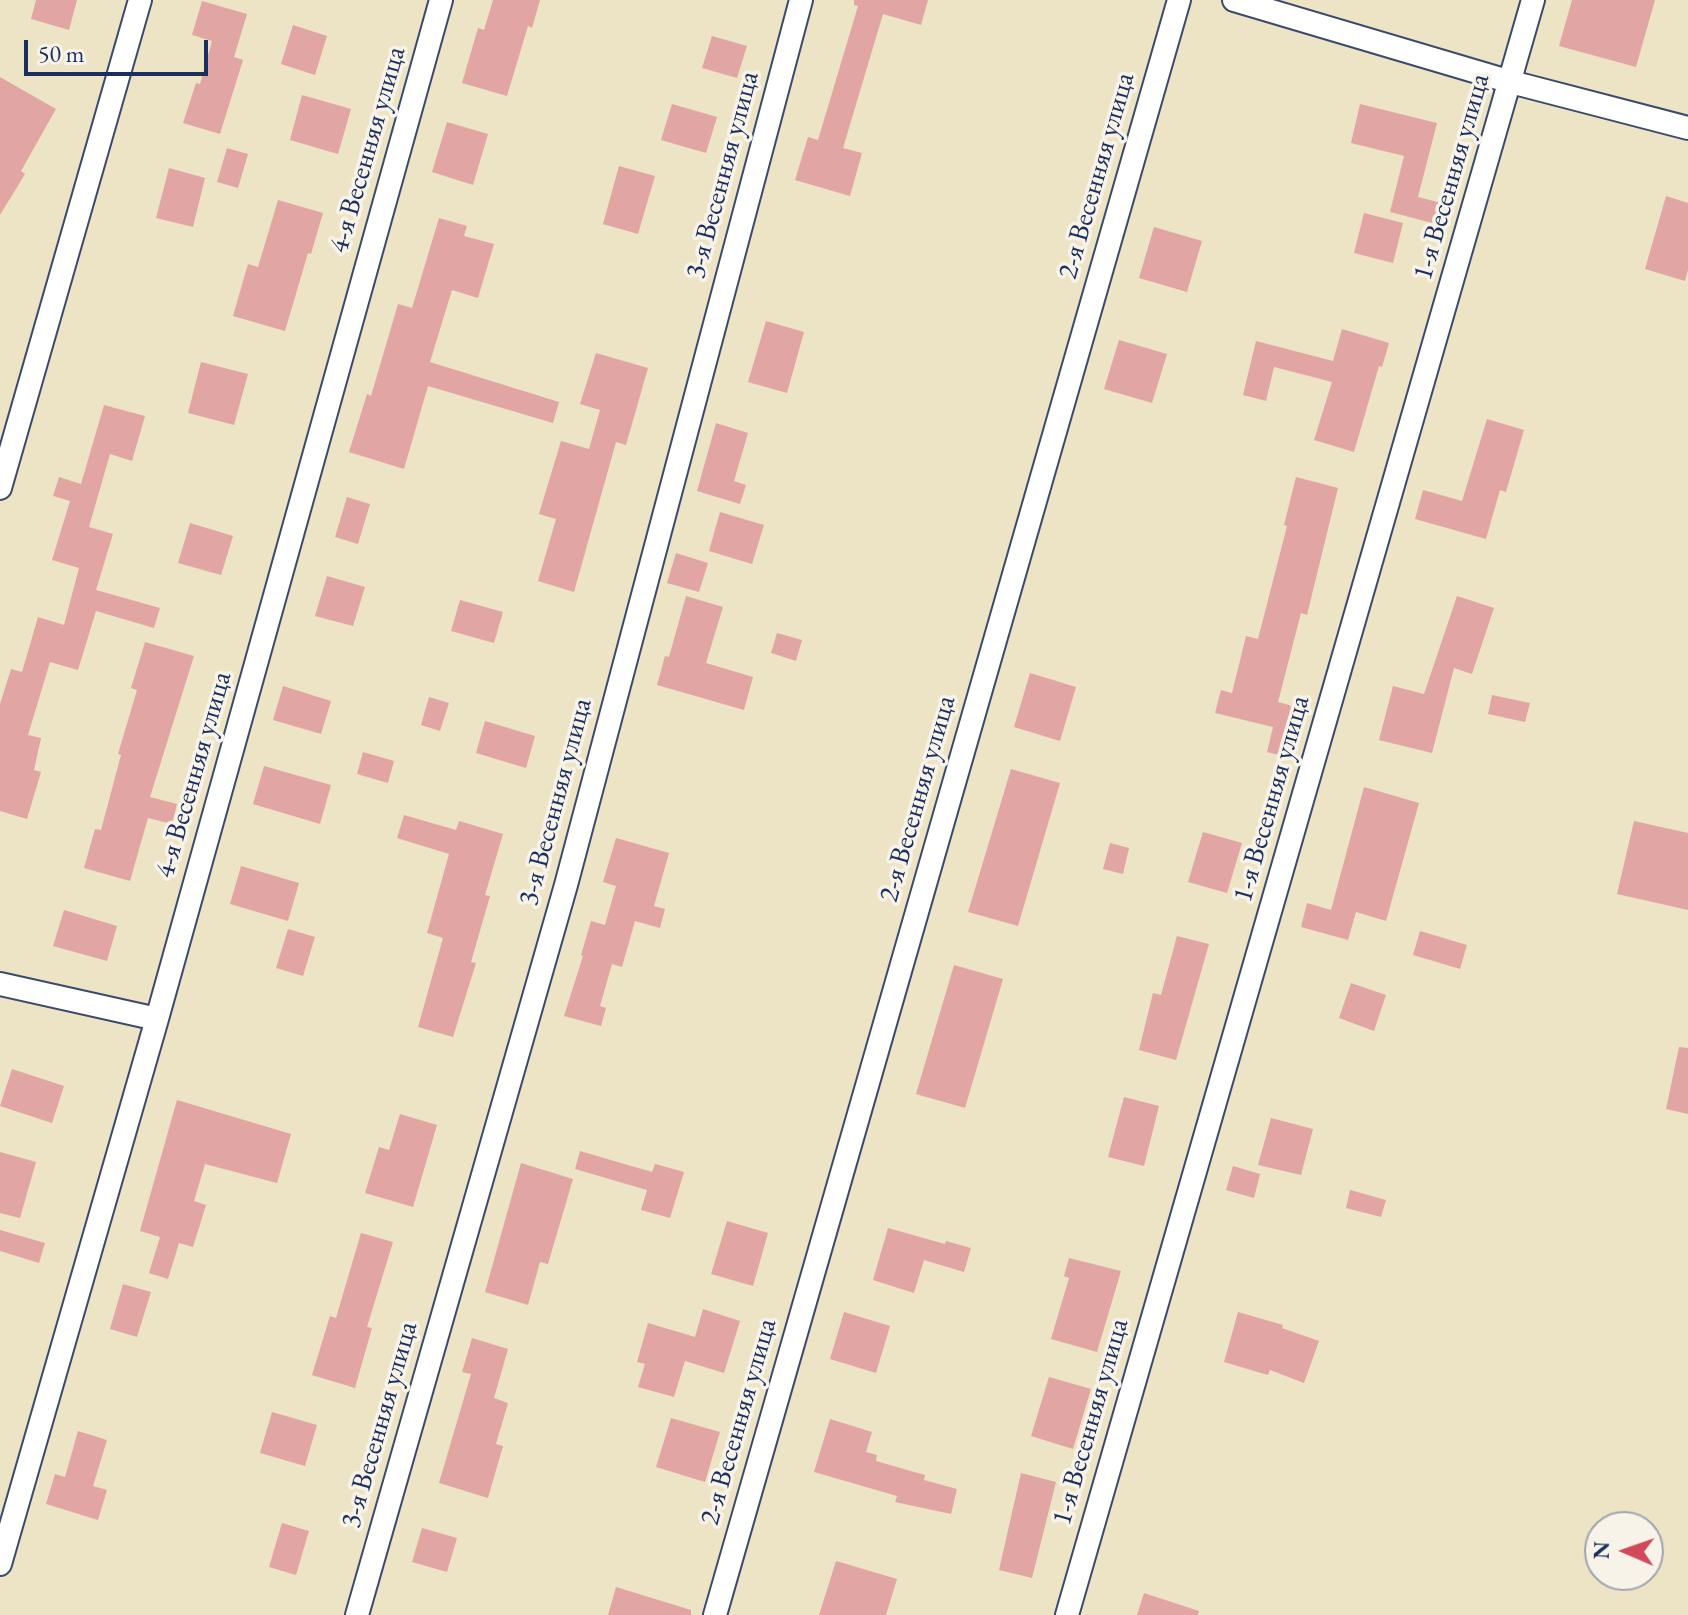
<!DOCTYPE html>
<meta charset="utf-8">
<style>
body{margin:0}
#map{position:relative;width:1688px;height:1615px;overflow:hidden;background:#ede3c5;font-family:"EB Garamond",serif}
canvas{display:block}
.north{position:absolute;left:1584px;top:1511px;width:80px;height:80px;box-sizing:border-box;background:#f7f3e8;border:2px solid #9fa5b1;border-radius:50%;rotate:272deg;font-size:22px;font-weight:700;line-height:32px;text-align:center;color:#1b2f5e}
.north::after{content:'';display:block;margin:auto;width:28px;height:36px;background:#d1495b;clip-path:polygon(50% 0,100% 100%,50% 72%,0 100%)}
.scale{position:absolute;left:24px;top:40px;width:184px;height:36px;box-sizing:border-box;border:4px solid #1b2f5e;border-top:0;padding-left:10px;font-size:24px;line-height:28px;white-space:nowrap;color:#1b2f5e;-webkit-text-stroke:6px #f7f3e8;paint-order:stroke}
</style>
<div id="map">
<canvas width="1688" height="1615"></canvas>
<div class="north">N</div>
<div class="scale">50 m</div>
</div>
<script>
const ctx = document.querySelector('canvas').getContext('2d');
ctx.lineJoin = 'round';
function paint(path, color) { ctx.fillStyle = color; ctx.fill(path, 'evenodd'); }
function trace(path, color, width, dash) { ctx.strokeStyle = color; ctx.lineWidth = width; ctx.lineCap = dash ? 'butt' : 'round'; ctx.setLineDash(dash || []); ctx.stroke(path); }
function drawText(font, color, halo, rows, align = 'center') {
  ctx.font = font + ' "EB Garamond",serif'; ctx.lineWidth = 7; ctx.setLineDash([]); ctx.textBaseline = 'middle'; ctx.strokeStyle = halo; ctx.fillStyle = color; for (const [text, x, y, turn = 0] of rows) {
    ctx.save(); ctx.translate(x, y); ctx.rotate((+turn || 0) * Math.PI / 180); ctx.textAlign = isNaN(turn) ? turn : align; if (halo) ctx.strokeText(text, 0, 0); ctx.fillText(text, 0, 0); ctx.restore();
  }
}
paint(new Path2D(`
 M36,0H77L69,30L31,19Z
 M493,0H540L532,28L528,26L507,96L462,83L478,28L484,30Z
 M854,0H928L921,25L883,14L843,148L862,153L850,196L795,180L808,137L818,140L858,6L854,5Z
 M1572,0H1655L1636,67L1559,46Z
 M202,1L247,14L234,57L243,60L220,134L183,123L196,83L200,84L212,41L192,35Z
 M293,25L327,36L315,75L281,64Z
 M712,36L747,46L737,78L702,68Z
 M0,77L56,109L21,171L25,174L0,215Z
 M302,95L351,109L338,154L290,140Z
 M672,104L717,117L706,153L661,140Z
 M1360,104L1437,123L1418,197L1445,204L1440,225L1390,212L1404,156L1351,143Z
 M447,122L488,134L473,185L432,172Z
 M227,148L248,154L238,188L217,182Z
 M619,166L655,176L638,234L603,224Z
 M169,168L205,178L193,227L156,218Z
 M1666,196L1688,203V270L1685,281L1645,269Z
 M278,200L323,213L311,254L308,253L285,331L233,316L248,264L258,267Z
 M1364,213L1403,223L1393,263L1354,253Z
 M439,218L467,226L464,236L494,244L478,298L452,290L430,362L559,402L553,423L428,386L404,469L349,452L367,394L371,396L398,304L412,308Z
 M1154,227L1202,241L1187,292L1139,278Z
 M766,321L804,332L787,393L748,382Z
 M1342,329L1389,343L1382,367L1379,366L1354,452L1314,440L1332,382L1274,367L1266,401L1243,395L1256,341L1333,361Z
 M1119,340L1167,354L1152,403L1104,389Z
 M596,353L648,368L626,445L616,442L574,592L538,581L556,519L539,514L561,441L589,449L600,410L580,404Z
 M201,362L248,374L234,425L188,413Z
 M104,405L145,416L132,461L110,454L89,527L113,534L96,590L160,608L154,628L96,611L78,670L50,662L28,735L41,738L34,770L41,772L27,819L0,811V704L11,669L22,672L38,617L64,625L79,568L52,560L70,501L53,496L59,477L81,484Z
 M1487,419L1524,430L1506,492L1500,490L1486,539L1415,519L1423,490L1462,501Z
 M716,423L748,433L734,481L746,485L740,504L697,491Z
 M1296,477L1338,488L1307,615L1301,613L1278,702L1299,708L1287,757L1267,752L1273,727L1215,713L1221,690L1232,693L1246,636L1258,639L1287,526L1284,525Z
 M347,497L370,504L358,544L335,537Z
 M720,512L764,525L752,564L709,551Z
 M190,523L233,536L221,575L178,563Z
 M676,553L708,563L699,592L667,583Z
 M327,576L365,587L353,626L315,616Z
 M686,596L723,607L706,663L753,677L744,710L657,685L665,656L669,657Z
 M1457,596L1494,608L1472,674L1454,668L1432,753L1379,740L1393,686L1424,694Z
 M460,600L503,612L494,643L451,631Z
 M777,633L802,640L796,661L771,653Z
 M145,642L194,656L150,797L177,804L172,824L148,818L130,881L84,868L95,829L101,830L121,755L118,754L137,690L131,688Z
 M1030,673L1076,687L1060,741L1014,727Z
 M283,686L331,701L321,734L273,720Z
 M1492,695L1530,703L1525,722L1488,714Z
 M429,697L449,703L440,731L421,725Z
 M485,721L535,736L526,768L476,753Z
 M363,752L394,761L388,783L357,774Z
 M264,766L331,785L320,824L253,804Z
 M1011,769L1060,783L1018,926L968,912Z
 M1364,787L1419,803L1386,921L1356,912L1348,940L1301,927L1307,903L1331,910Z
 M404,815L456,830L459,821L503,834L485,895L490,896L471,962L476,963L453,1037L418,1027L443,938L427,933L449,854L397,838Z
 M1634,821L1688,833V910L1617,894Z
 M1203,832L1242,843L1227,893L1188,882Z
 M616,838L669,853L654,906L665,909L660,928L635,921L622,967L612,964L600,1006L606,1008L601,1026L564,1016L583,956L581,955L591,921L605,925L616,886L603,882Z
 M1110,843L1129,848L1123,874L1103,869Z
 M241,866L299,883L288,921L230,904Z
 M64,910L117,926L107,961L53,946Z
 M288,929L315,937L303,976L276,968Z
 M1420,931L1467,945L1460,969L1413,955Z
 M1177,936L1209,944L1176,1060L1139,1050L1153,993L1161,995Z
 M954,965L1003,979L965,1108L916,1094Z
 M1351,983L1386,995L1374,1031L1339,1018Z
 M1679,1047L1688,1048V1114L1666,1109Z
 M12,1069L64,1086L52,1123L0,1106Z
 M1124,1097L1159,1106L1144,1166L1108,1157Z
 M177,1100L291,1134L277,1183L205,1164L194,1201L206,1205L193,1247L179,1243L168,1279L149,1273L160,1237L140,1231Z
 M400,1114L437,1125L413,1207L365,1193L379,1147L389,1150Z
 M1271,1118L1313,1129L1301,1175L1258,1165Z
 M580,1151L652,1172L655,1164L684,1172L670,1218L641,1210L647,1190L575,1169Z
 M0,1152L36,1162L20,1218L0,1213Z
 M521,1163L573,1179L548,1264L540,1262L528,1305L485,1292Z
 M1233,1166L1260,1174L1254,1198L1226,1190Z
 M1350,1190L1386,1200L1381,1217L1346,1208Z
 M727,1221L768,1233L753,1286L711,1274Z
 M888,1228L945,1244L946,1241L971,1248L964,1272L924,1260L914,1293L873,1280Z
 M0,1230L45,1243L39,1263L0,1251Z
 M361,1233L393,1242L367,1327L372,1328L355,1388L312,1375L330,1316L336,1318Z
 M1069,1258L1121,1271L1097,1352L1051,1339L1069,1278L1064,1276Z
 M123,1284L151,1292L137,1337L110,1329Z
 M703,1309L740,1321L724,1373L685,1361L674,1397L638,1387L645,1364L637,1362L648,1323L695,1337Z
 M844,1312L890,1326L876,1373L830,1359Z
 M1238,1312L1283,1325L1282,1328L1319,1341L1304,1383L1270,1370L1268,1375L1224,1362Z
 M472,1338L508,1349L494,1398L508,1403L496,1444L503,1446L488,1498L439,1483L471,1374L462,1372Z
 M1049,1377L1091,1389L1073,1449L1031,1436Z
 M272,1412L317,1425L305,1466L260,1453Z
 M671,1418L720,1432L705,1482L656,1467Z
 M830,1419L872,1432L866,1452L877,1455L876,1461L925,1475L924,1480L957,1489L951,1514L895,1502L897,1496L814,1472Z
 M78,1431L107,1440L93,1486L107,1490L98,1520L46,1504L55,1474L65,1477Z
 M1021,1473L1056,1482L1032,1578L999,1570Z
 M282,1523L309,1531L296,1575L269,1567Z
 M422,1528L457,1538L447,1572L412,1562Z
 M836,1561L897,1579L886,1615H819Z
 M616,1587L691,1610V1615H608Z
 M1144,1593L1199,1611L1198,1615H1137Z`), '#e1a6a3');
const street = new Path2D(`
 M1234,0L1511,82L1688,128
 M0,488L140,0
 M0,984L157,1019
 M0,1564L157,1019L441,0
 M357,1615L566,885L801,0
 M715,1615L1179,0
 M1067,1615L1533,0`);
trace(street, '#3a4a6d', 26);
trace(street, '#fff', 22);
drawText('28px', '#1b2f5e', '#f7f3e8', [
 ["4-я Весенняя улица",368,150,-74],
 ["3-я Весенняя улица",723,175,-75],
 ["2-я Весенняя улица",1097,176,-74],
 ["1-я Весенняя улица",1452,177,-74],
 ["4-я Весенняя улица",194,775,-74],
 ["2-я Весенняя улица",918,799,-74],
 ["1-я Весенняя улица",1272,799,-74],
 ["3-я Весенняя улица",556,802,-75],
 ["2-я Весенняя улица",739,1422,-74],
 ["1-я Весенняя улица",1091,1422,-74],
 ["3-я Весенняя улица",380,1425,-74]
]);
</script>
